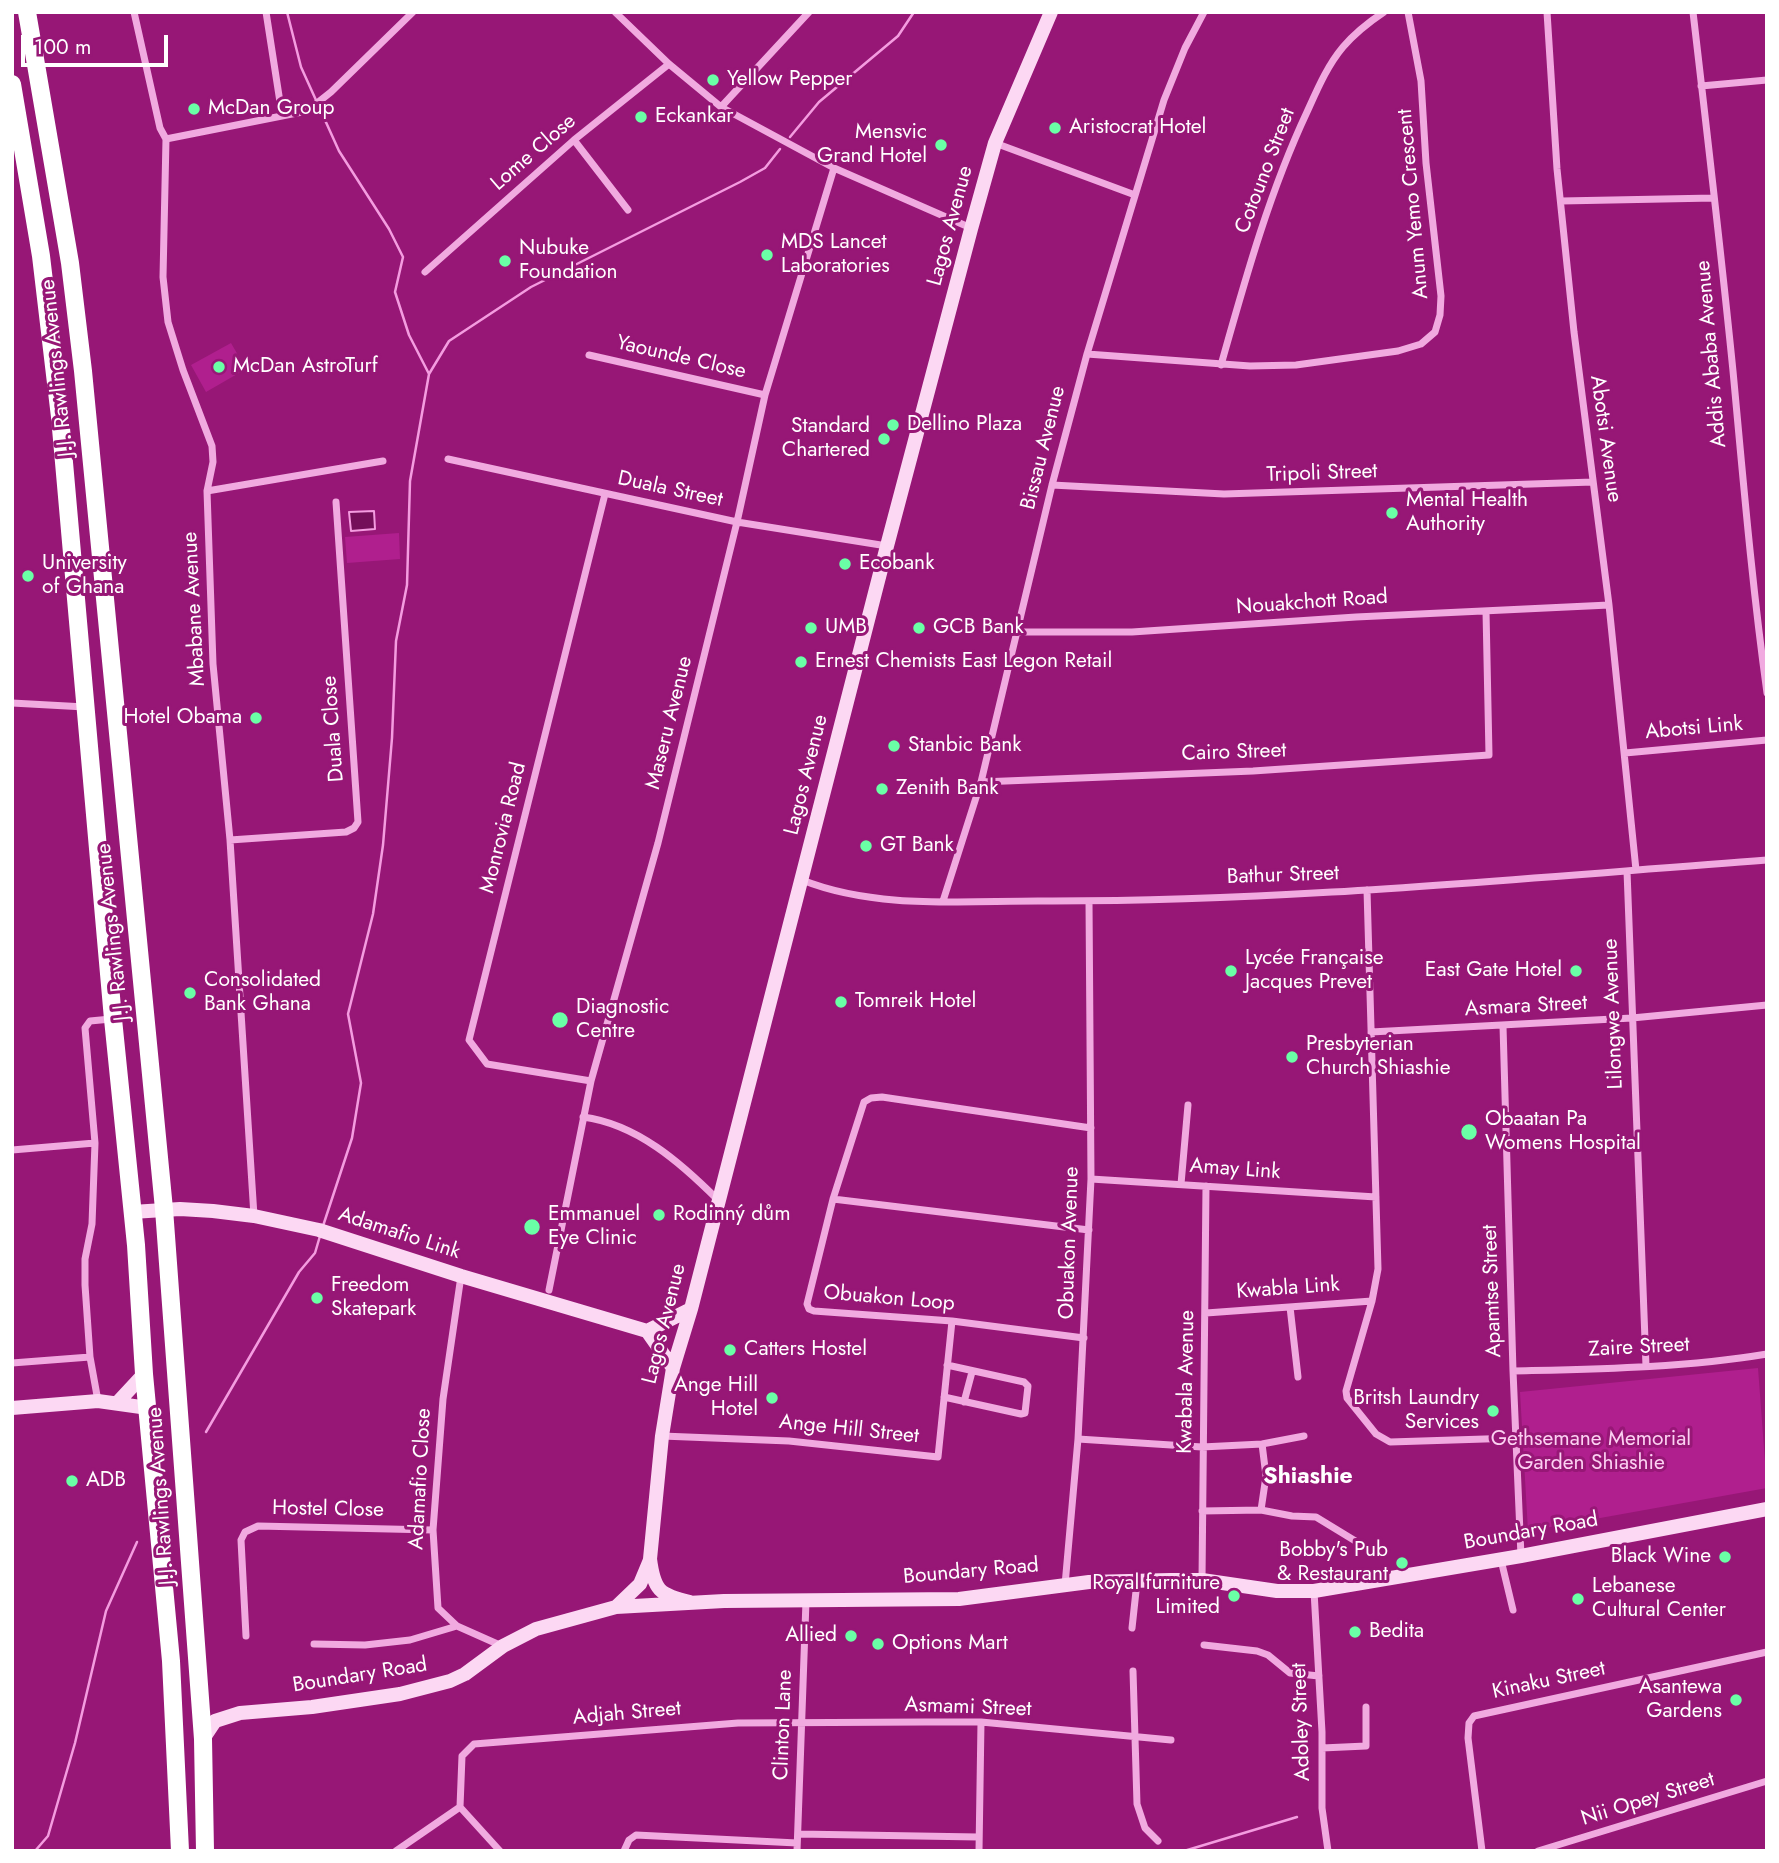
<!DOCTYPE html>
<meta charset="utf-8">
<style>
body{margin:0}
#map{position:relative;width:1779px;height:1863px;overflow:hidden;background:#971776;font-family:Jost,sans-serif}
canvas{display:block}
.frame{position:absolute;inset:0;border:14px solid #fff;pointer-events:none}
.scale{position:absolute;left:21px;top:35px;width:147px;height:32px;box-sizing:border-box;border:4px solid #fff;border-top:0;padding-left:9px;font-size:21px;line-height:24px;white-space:nowrap;color:#fff;-webkit-text-stroke:5px #971776;paint-order:stroke}
</style>
<div id="map">
<canvas width="1779" height="1863"></canvas>
<div class="frame"></div>
<div class="scale">100 m</div>
</div>
<script>
const ctx = document.querySelector('canvas').getContext('2d');
ctx.lineJoin = 'round';
function paint(path, color) { ctx.fillStyle = color; ctx.fill(path, 'evenodd'); }
function trace(path, color, width, dash) { ctx.strokeStyle = color; ctx.lineWidth = width; ctx.lineCap = dash ? 'butt' : 'round'; ctx.setLineDash(dash || []); ctx.stroke(path); }
function drawText(font, color, halo, rows, align = 'center') {
  ctx.font = font + ' Jost,sans-serif'; ctx.lineWidth = 6; ctx.setLineDash([]); ctx.textBaseline = 'middle'; ctx.strokeStyle = halo; ctx.fillStyle = color; for (const [text, x, y, turn = 0] of rows) {
    ctx.save(); ctx.translate(x, y); ctx.rotate((+turn || 0) * Math.PI / 180); ctx.textAlign = isNaN(turn) ? turn : align; if (halo) ctx.strokeText(text, 0, 0); ctx.fillText(text, 0, 0); ctx.restore();
  }
}
paint(new Path2D(`
 M231,343L246,369L206,392L191,365Z
 M399,533L400,559L347,563L345,537Z
 M1758,1368L1767,1488L1528,1531L1520,1392Z`), '#b01f8e');
const water = new Path2D(`
 M374,511L375,529L351,531L349,512Z`);
paint(water, '#740f59');
trace(water, '#f49ce0', 2);
trace(new Path2D(`
 M287,12L301,67L339,151L389,229L403,257L395,292L409,335L429,374L410,481L407,585L396,641L392,738L383,845L373,914L348,1014L361,1083L352,1138L323,1226
 M790,137L819,102L898,36L914,12
 M429,374L449,341L531,287L740,182L765,168L780,149
 M206,1432L299,1272L315,1253L320,1236
 M35,1851L48,1836L75,1743L106,1611L137,1542
 M1184,1851L1297,1817`), '#f49ce0', 2.5);
trace(new Path2D(`
 M134,12L160,128L166,139L163,277L168,322L183,370L212,446L213,462L207,491L213,664L230,840L254,1216
 M266,12L282,115
 M615,12L669,64L721,107L834,168L971,228
 M1547,12L1557,169L1574,332L1609,605L1636,870
 M1693,12C1707,132 1721,251 1733,371C1743,478 1752,585 1767,693
 M1701,86L1767,80
 M721,107L809,12
 M166,139L307,111L331,92L413,12
 M574,140L628,210
 M995,143L1135,195
 M1561,201L1714,198
 M425,272L574,140L669,64
 M1087,354L1250,366L1296,365L1398,351L1421,344L1435,332L1440,315L1441,296L1426,163L1421,81L1408,12
 M589,355L765,395
 M1221,365C1245,280 1269,193 1307,112C1317,90 1327,66 1343,47C1355,33 1369,22 1384,12
 M448,459L737,522L887,546
 M1052,485L1224,494L1593,482
 M207,491L383,461
 M1016,632H1132L1356,617L1609,605
 M12,703L85,707
 M1625,753L1767,740
 M981,782L1253,771L1489,755L1486,611
 M230,840L346,832L354,828L358,822L336,502
 M1627,871L1646,1366
 M802,880C875,909 960,901 1038,901C1281,902 1524,878 1767,860
 M1367,890L1378,1269L1372,1301L1346,1391L1347,1398L1376,1434L1390,1442L1516,1438
 M943,901L981,782L1052,485L1087,354L1164,100L1185,48L1204,12
 M1503,1026L1513,1371L1521,1556
 M1371,1032L1632,1018L1767,1005
 M591,1081L487,1064L469,1040L605,494
 M583,1117C637,1124 681,1163 718,1200
 M12,1150L95,1143
 M1091,1179L1376,1197
 M1181,1184L1188,1105
 M833,1199L1089,1230
 M461,1276L443,1399L433,1530L438,1608L457,1626L502,1646
 M549,1290L591,1081L658,843L737,522L765,395L834,168
 M1290,1307L1298,1377
 M1206,1313L1372,1301
 M1084,1338L952,1321L814,1311L809,1309L807,1304L833,1199L864,1102L871,1098L882,1097L1091,1128
 M12,1363L90,1357
 M1513,1371C1597,1369 1683,1368 1767,1354
 M944,1397L1021,1414L1025,1413L1028,1386L1024,1382L947,1365
 M98,1401L90,1357L85,1285V1259L92,1224L95,1143L85,1028L90,1021L111,1019
 M964,1402L972,1372
 M662,1436L789,1441L938,1457L952,1321
 M1078,1439L1202,1447L1262,1444L1304,1436
 M1261,1510L1266,1476L1262,1444
 M1202,1511L1261,1510L1292,1516L1316,1517L1357,1542
 M1501,1560L1513,1610
 M1202,1580L1206,1186
 M1065,1585L1078,1439L1091,1179L1089,901
 M1314,1591L1322,1732V1808L1328,1851
 M1132,1628L1137,1582
 M246,1636L241,1540L245,1532L258,1526L433,1530
 M314,1644L365,1645L410,1640L457,1626
 M1204,1645L1257,1651L1268,1655L1290,1673L1319,1676
 M1133,1671L1137,1804L1145,1828L1158,1841
 M1322,1748L1366,1746V1707
 M798,1834L978,1837
 M396,1851L460,1807
 M500,1851L460,1807L462,1756L474,1744L738,1723L925,1722H981L1171,1740
 M624,1851L629,1840L636,1835L797,1843
 M797,1851L806,1601
 M979,1851L981,1722
 M1482,1851L1468,1738L1469,1723L1474,1716L1767,1652
 M1538,1851L1767,1781`), '#f1aae0', 7);
trace(new Path2D(`
 M132,1212L180,1209L213,1211L254,1216L319,1230L461,1276L647,1331L673,1368
 M647,1331L691,1309
 M118,1402L144,1374
 M12,1408L98,1401L148,1408
 M690,1602C659,1595 654,1590 650,1559L662,1436L673,1368L691,1309L887,546L971,229L995,143L1051,12
 M616,1607L640,1584L650,1560
 M203,1739L215,1721L240,1713L312,1707L400,1694L450,1681L465,1674L503,1646L536,1629L616,1607L724,1601L959,1599L1089,1582L1170,1580H1202L1277,1591H1314L1521,1556L1767,1509`), '#fcd8f3', 14);
trace(new Path2D(`
 M27,12L70,263L83,371L164,1209L203,1739L205,1851
 M12,84L41,256L60,417L113,1019L136,1245L144,1374L171,1661L180,1851`), '#fff', 18);
for (const [x, y, r, color] of [
 [713,80,7,"#6affa6"],
 [194,109,7,"#6affa6"],
 [641,117,7,"#6affa6"],
 [1055,128,7,"#6affa6"],
 [941,145,7,"#6affa6"],
 [767,255,7,"#6affa6"],
 [505,261,7,"#6affa6"],
 [219,367,7,"#6affa6"],
 [893,425,7,"#6affa6"],
 [884,439,7,"#6affa6"],
 [1392,513,7,"#6affa6"],
 [845,564,7,"#6affa6"],
 [28,576,7,"#6affa6"],
 [811,628,7,"#6affa6"],
 [919,628,7,"#6affa6"],
 [801,662,7,"#6affa6"],
 [256,718,7,"#6affa6"],
 [894,746,7,"#6affa6"],
 [882,789,7,"#6affa6"],
 [866,846,7,"#6affa6"],
 [1231,971,7,"#6affa6"],
 [1576,971,7,"#6affa6"],
 [190,993,7,"#6affa6"],
 [841,1002,7,"#6affa6"],
 [560,1020,9,"#6affa6"],
 [1292,1057,7,"#6affa6"],
 [1469,1132,9,"#6affa6"],
 [659,1215,7,"#6affa6"],
 [532,1227,9,"#6affa6"],
 [317,1298,7,"#6affa6"],
 [730,1350,7,"#6affa6"],
 [772,1398,7,"#6affa6"],
 [1493,1411,7,"#6affa6"],
 [72,1481,7,"#6affa6"],
 [1725,1557,7,"#6affa6"],
 [1402,1563,7,"#6affa6"],
 [1234,1596,7,"#6affa6"],
 [1578,1599,7,"#6affa6"],
 [1355,1632,7,"#6affa6"],
 [851,1636,7,"#6affa6"],
 [878,1644,7,"#6affa6"],
 [1736,1700,7,"#6affa6"]
]) { const dot = new Path2D(); dot.arc(x, y, r, 0, 2 * Math.PI); ctx.fillStyle = color; ctx.fill(dot); trace(dot, '#971776', 2.5); }
drawText('21px', '#fff', '#971776', [
 ["Yellow Pepper",727,80],
 ["McDan Group",208,109],
 ["Eckankar",655,117],
 ["Aristocrat Hotel",1069,128],
 ["Mensvic",927,133,"right"],
 ["Grand Hotel",927,157,"right"],
 ["MDS Lancet",781,243],
 ["Laboratories",781,267],
 ["Nubuke",519,249],
 ["Foundation",519,273],
 ["McDan AstroTurf",233,367],
 ["Dellino Plaza",907,425],
 ["Standard",870,427,"right"],
 ["Chartered",870,451,"right"],
 ["Mental Health",1406,501],
 ["Authority",1406,525],
 ["University",42,564],
 ["of Ghana",42,588],
 ["Ecobank",859,564],
 ["UMB",825,628],
 ["GCB Bank",933,628],
 ["Ernest Chemists East Legon Retail",815,662],
 ["Hotel Obama",242,718,"right"],
 ["Stanbic Bank",908,746],
 ["Zenith Bank",896,789],
 ["GT Bank",880,846],
 ["Lycée Française",1245,959],
 ["Jacques Prevet",1245,983],
 ["East Gate Hotel",1562,971,"right"],
 ["Consolidated",204,981],
 ["Bank Ghana",204,1005],
 ["Tomreik Hotel",855,1002],
 ["Diagnostic",576,1008],
 ["Centre",576,1032],
 ["Presbyterian",1306,1045],
 ["Church Shiashie",1306,1069],
 ["Obaatan Pa",1485,1120],
 ["Womens Hospital",1485,1144],
 ["Emmanuel",548,1215],
 ["Eye Clinic",548,1239],
 ["Rodinný dům",673,1215],
 ["Freedom",331,1286],
 ["Skatepark",331,1310],
 ["Catters Hostel",744,1350],
 ["Ange Hill",758,1386,"right"],
 ["Hotel",758,1410,"right"],
 ["Britsh Laundry",1479,1399,"right"],
 ["Services",1479,1423,"right"],
 ["ADB",86,1481],
 ["Bobby's Pub",1388,1551,"right"],
 ["& Restaurant",1388,1575,"right"],
 ["Black Wine",1711,1557,"right"],
 ["Royal furniture",1220,1584,"right"],
 ["Limited",1220,1608,"right"],
 ["Lebanese",1592,1587],
 ["Cultural Center",1592,1611],
 ["Bedita",1369,1632],
 ["Allied",837,1636,"right"],
 ["Options Mart",892,1644],
 ["Asantewa",1722,1688,"right"],
 ["Gardens",1722,1712,"right"]
], 'left');
drawText('21px', '#fff', '#971776', [
 ["Lome Close",534,153,-41],
 ["Cotouno Street",1266,171,-69],
 ["Anum Yemo Crescent",1414,204,-95],
 ["Lagos Avenue",951,226,-75],
 ["Addis Ababa Avenue",1712,354,-95],
 ["Yaounde Close",681,358,13],
 ["J.J. Rawlings Avenue",58,368,-96],
 ["Abotsi Avenue",1605,439,82],
 ["Bissau Avenue",1044,448,-76],
 ["Tripoli Street",1322,474,-2],
 ["Duala Street",670,490,12],
 ["Nouakchott Road",1312,603,-4],
 ["Mbabane Avenue",195,609,-93],
 ["Maseru Avenue",670,723,-76],
 ["Duala Close",334,729,-94],
 ["Abotsi Link",1694,729,-5],
 ["Cairo Street",1234,753,-2],
 ["Lagos Avenue",807,775,-76],
 ["Monrovia Road",504,828,-76],
 ["Bathur Street",1283,876,-2],
 ["J.J. Rawlings Avenue",114,932,-96],
 ["Asmara Street",1526,1007,-3],
 ["Lilongwe Avenue",1614,1014,-92],
 ["Amay Link",1235,1170,4],
 ["Adamafio Link",399,1234,18],
 ["Obuakon Avenue",1070,1243,-88],
 ["Kwabla Link",1288,1289,-4],
 ["Apamtse Street",1493,1291,-92],
 ["Obuakon Loop",889,1299,5],
 ["Lagos Avenue",665,1324,-76],
 ["Zaire Street",1639,1348,-3],
 ["Kwabala Avenue",1187,1382,-89],
 ["Ange Hill Street",849,1430,6],
 ["Adamafio Close",421,1479,-87],
 ["J.J. Rawlings Avenue",162,1496,-94],
 ["Hostel Close",328,1510,1],
 ["Boundary Road",1531,1532,-10],
 ["Boundary Road",971,1572,-5],
 ["Boundary Road",360,1676,-9],
 ["Kinaku Street",1549,1681,-12],
 ["Asmami Street",968,1708,2],
 ["Adjah Street",627,1714,-5],
 ["Adoley Street",1302,1722,-92],
 ["Clinton Lane",784,1725,-88],
 ["Nii Opey Street",1648,1800,-17]
]);
drawText('21px', '#fcd1f2', '#971776', [
 ["Gethsemane Memorial",1591,1440],
 ["Garden Shiashie",1591,1464]
]);
drawText('bold 23px', '#fff', '#971776', [
 ["Shiashie",1308,1477]
]);
</script>
